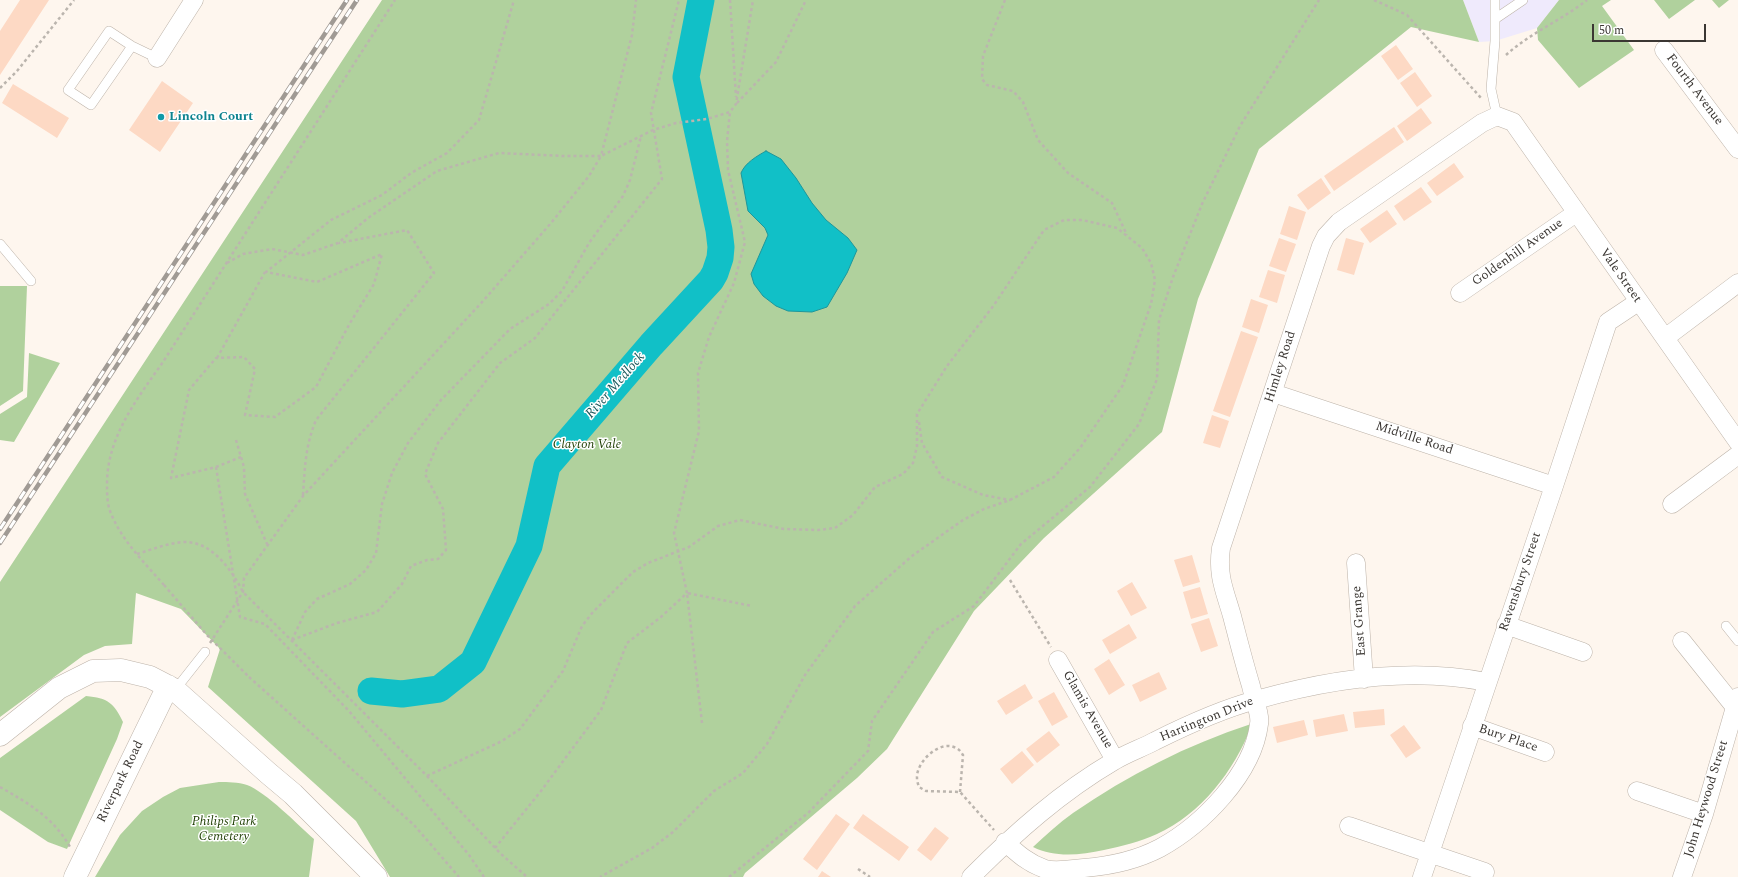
<!DOCTYPE html>
<style>
body{margin:0}
#map{position:relative;width:1738px;height:877px;overflow:hidden;background:#fef6ee;font-family:Spectral,serif}
canvas{display:block}
.scale{position:absolute;left:1592px;top:24px;width:114px;height:18px;box-sizing:border-box;border:2px solid #3b3733;border-top:0;padding-left:5px;font-size:12px;line-height:14px;white-space:nowrap;color:#3b3733;-webkit-text-stroke:3px #fff;paint-order:stroke}
</style>
<div id="map">
<canvas width="1738" height="877"></canvas>
<div class="scale">50 m</div>
</div>
<script>
const ctx = document.querySelector('canvas').getContext('2d');
ctx.lineJoin = 'round';
function paint(path, color) { ctx.fillStyle = color; ctx.fill(path, 'evenodd'); }
function trace(path, color, width, dash) { ctx.strokeStyle = color; ctx.lineWidth = width; ctx.lineCap = dash ? 'butt' : 'round'; ctx.setLineDash(dash || []); ctx.stroke(path); }
function drawText(font, color, halo, rows, align = 'center') {
  ctx.font = font + ' Spectral,serif'; ctx.lineWidth = 3; ctx.setLineDash([]); ctx.textBaseline = 'middle'; ctx.strokeStyle = halo; ctx.fillStyle = color; for (const [text, x, y, turn = 0] of rows) {
    ctx.save(); ctx.translate(x, y); ctx.rotate((+turn || 0) * Math.PI / 180); ctx.textAlign = isNaN(turn) ? turn : align; if (halo) ctx.strokeText(text, 0, 0); ctx.fillText(text, 0, 0); ctx.restore();
  }
}
paint(new Path2D(`
 M1463,0H1559L1537,28L1495,41L1479,42Z`), '#efeafc');
paint(new Path2D(`
 M382,0H1463L1479,42L1411,27L1259,149L1198,299L1162,432L1044,538L974,611L887,749L857,778L745,873L743,877H390L356,821L208,687L220,649L181,609L136,593L132,644L105,646L84,655L0,717V582Z
 M1559,0H1611L1602,6L1634,50L1579,88L1538,40L1537,28Z
 M1654,0H1695L1669,19Z
 M1712,0H1729L1719,8Z
 M0,286H27L23,391L0,406Z
 M29,353L60,363L14,442L0,440V414L27,397Z
 M86,696C108,698 114,703 123,722L117,739L67,849L48,842L0,810V758Z
 M1251,724V727C1234,771 1201,814 1157,834C1140,842 1122,846 1104,850C1080,855 1055,858 1033,847C1046,835 1059,823 1073,813C1128,775 1187,745 1251,724Z
 M219,782C228,782 238,782 247,785C266,792 298,825 314,839L309,877H95L120,835L142,811L163,797L180,788Z`), '#b0d19d');
const water = new Path2D(`
 M766,151L781,159L796,178L812,203L826,220L848,238L857,250L847,273L827,307L812,312L788,311L776,306L763,296L754,284L751,274L768,235L765,228L748,211L741,173C745,163 757,156 766,151Z`);
paint(water, '#11c0c7');
trace(water, '#1e979b', 1);
trace(new Path2D(`
 M371,691L402,694L439,689L473,662L529,546L547,466L651,345L711,280L715,273L720,258L721,247L719,230L686,77L701,0`), '#11c0c7', 27);
paint(new Path2D(`
 M20,0H49L0,75V31Z
 M1396,45L1413,69L1398,80L1381,56Z
 M1415,72L1432,96L1417,107L1400,83Z
 M162,81L193,103L160,152L129,130Z
 M13,84L69,118L57,138L2,103Z
 M1421,108L1432,123L1407,141L1397,126Z
 M1394,127L1404,142L1334,191L1324,176Z
 M1454,163L1464,177L1437,196L1427,183Z
 M1321,178L1331,193L1308,210L1297,195Z
 M1421,187L1432,202L1404,221L1394,206Z
 M1289,206L1306,212L1297,240L1280,234Z
 M1387,210L1397,224L1370,243L1360,229Z
 M1279,238L1296,244L1286,272L1269,266Z
 M1346,238L1364,243L1354,275L1337,270Z
 M1268,270L1285,275L1277,303L1259,297Z
 M1251,299L1268,305L1259,333L1242,327Z
 M1241,331L1258,337L1230,417L1213,411Z
 M1212,415L1229,421L1220,448L1203,443Z
 M1192,555L1200,582L1183,587L1174,560Z
 M1132,582L1147,608L1131,616L1117,591Z
 M1200,587L1208,614L1191,619L1183,592Z
 M1209,618L1218,646L1201,652L1191,624Z
 M1129,624L1137,638L1110,654L1102,640Z
 M1109,659L1125,685L1109,695L1094,669Z
 M1159,672L1167,689L1140,702L1132,685Z
 M1025,684L1033,698L1006,715L997,701Z
 M1054,692L1068,717L1052,726L1038,701Z
 M1384,709L1385,725L1355,728L1353,712Z
 M1344,714L1348,731L1316,737L1313,720Z
 M1304,720L1308,735L1277,743L1273,727Z
 M1404,725L1421,748L1406,758L1390,735Z
 M1049,731L1060,745L1037,763L1026,749Z
 M1022,751L1034,765L1012,784L1000,769Z
 M836,814L850,824L817,870L803,859Z
 M863,814L909,847L899,861L853,828Z
 M935,827L949,838L931,861L917,850Z
 M822,871L831,877H818Z`), '#fdd9c4');
const lane = new Path2D(`
 M1495,0V41L1491,89L1497,116
 M1495,19L1523,0
 M132,46L91,105L68,90L109,31L132,46L157,58
 M0,244L31,281
 M1726,626L1738,641
 M175,690L205,652`);
const street = new Path2D(`
 M1664,50L1738,149
 M157,58L194,0
 M1460,293L1576,213
 M1665,338L1738,283
 M1273,393L1554,486
 M1672,504L1738,455
 M1356,563L1364,679
 M1506,625L1583,652
 M1682,641L1734,706L1738,708
 M1058,660L1115,760
 M1472,726L1545,752
 M1637,791L1704,814
 M1349,826L1485,872
 M1005,842C1018,854 1028,863 1045,869C1056,872 1073,869 1084,868C1109,866 1137,860 1160,848C1202,825 1253,774 1259,724C1261,715 1253,696 1251,686C1244,663 1238,639 1232,616C1225,591 1217,576 1221,548L1321,246L1326,236L1339,222L1482,123L1497,116L1513,122L1738,442
 M971,877C1015,833 1061,792 1114,761C1127,753 1142,748 1155,741C1187,725 1222,709 1256,700C1329,679 1412,667 1487,682
 M1422,877L1554,486L1608,322L1638,302
 M1682,877L1704,814L1738,697`);
const secondary = new Path2D(`
 M0,735L59,688L93,671L121,670L150,677L175,690L268,773L293,794L376,877
 M75,877L168,686`);
trace(lane, '#bdb3a9', 10);
trace(street, '#bdb3a9', 19);
trace(secondary, '#bdb3a9', 23);
trace(new Path2D(`
 M730,0L736,97
 M1005,0L983,56L982,79L987,85L1013,91L1023,102L1038,140L1068,173L1112,203L1127,235
 M1374,0L1407,15L1481,98
 M1506,55C1530,33 1562,20 1587,0
 M0,88L17,71L74,0
 M737,103L776,62L806,0
 M227,263L243,254L272,249L303,255L338,243L368,218L437,171L499,153L564,156H601L632,35L636,0
 M217,358L265,272
 M919,422L922,443L942,477L983,495L1010,500
 M236,440L244,467L245,494L267,544
 M216,467L241,457
 M303,495C305,467 305,447 316,420L434,273L407,230L339,243
 M137,554C150,550 163,545 176,543C208,536 230,567 243,592L427,776L500,853L527,877
 M1010,580L1051,647
 M164,585C144,562 121,540 110,511C107,503 107,493 107,484C107,437 137,399 163,362L395,0
 M292,640L337,623L377,612L402,584L411,566L427,560L438,559L446,550L443,509L425,474L438,443L500,363L535,338L662,179L651,113L679,0
 M292,640L305,612L317,599L350,584L366,570L376,553L382,504L392,473L408,443L441,400L510,329L549,304L562,291L589,243L623,196L630,180L641,136
 M210,643L243,592L244,578L303,496L483,301L551,223L589,176L601,156L653,130L676,123L707,119L730,112L736,104L753,0
 M249,677L414,825L459,877
 M702,723L687,593L752,606
 M427,776L502,741L520,729L563,671L582,626L593,612L633,572L648,563L689,547L718,526L740,520L784,529L818,530L835,528L853,515L875,487L903,474L913,463L917,446V414L947,366L994,305L1044,230L1064,220H1082L1117,228L1142,248L1151,263L1155,280L1151,304L1123,385L1080,448L1054,477L1010,500L984,509L963,520L912,556L855,606L805,675L767,744L743,773L714,791L673,832L652,848L600,877
 M0,787C28,803 54,818 70,847
 M960,792L963,755C961,752 959,749 956,748C940,739 916,762 917,778C917,781 918,784 919,787L926,791L960,792L994,830
 M495,848L541,791L601,710L627,643L661,617L687,593L674,533L699,431L698,373L709,337L734,283L745,242L728,170L727,141L730,112
 M858,869L870,877
 M484,877L469,855L349,711L265,624L240,617L216,467L171,478L189,390L216,358L244,357L255,369L245,415L275,417L316,387L350,323L374,284L382,254L317,282L266,272L331,220L382,195L411,173L447,153L479,120L514,0
 M729,877L808,813L868,751L872,721L933,632L974,606L1021,544L1090,487L1139,424L1157,379L1159,320L1173,277L1202,204L1240,126L1319,0`), '#bbb5ae', 2.5, [3, 3]);
trace(lane, '#fff', 9);
trace(street, '#fff', 18);
trace(secondary, '#fff', 22);
const rail = new Path2D(`
 M0,529L347,0
 M0,543L357,0`);
trace(rail, '#a09a94', 4.5);
trace(rail, '#fff', 3, [9]);
trace(new Path2D(`
 M164,585L207,635L249,677`), '#bbb5ae', 2.5, [3, 3]);
for (const [x, y, r, color] of [
 [161,117,4,"#0f9aa8"]
]) { const dot = new Path2D(); dot.arc(x, y, r, 0, 2 * Math.PI); ctx.fillStyle = color; ctx.fill(dot); trace(dot, '#fff', 1.5); }
drawText('13px', '#3b3733', '#fff', [
 ["Fourth Avenue",1694,90,53],
 ["Goldenhill Avenue",1518,253,-35],
 ["Vale Street",1620,276,55],
 ["Himley Road",1281,367,-72],
 ["Midville Road",1414,439,18],
 ["Ravensbury Street",1521,582,-71],
 ["East Grange",1360,621,-94],
 ["Glamis Avenue",1087,710,60],
 ["Hartington Drive",1207,720,-22],
 ["Bury Place",1508,739,19],
 ["Riverpark Road",121,782,-64],
 ["John Heywood Street",1707,799,-73]
]);
drawText('bold 13px', '#0d838f', '#fff', [
 ["Lincoln Court",169,117]
], 'left');
drawText('italic 13px', '#1f3f03', '#fff', [
 ["Clayton Vale",587,445],
 ["Philips Park",224,822],
 ["Cemetery",224,837]
]);
drawText('italic 14px', '#1d5a5c', '#fff', [
 ["River Medlock",616,386,-49]
]);
</script>
